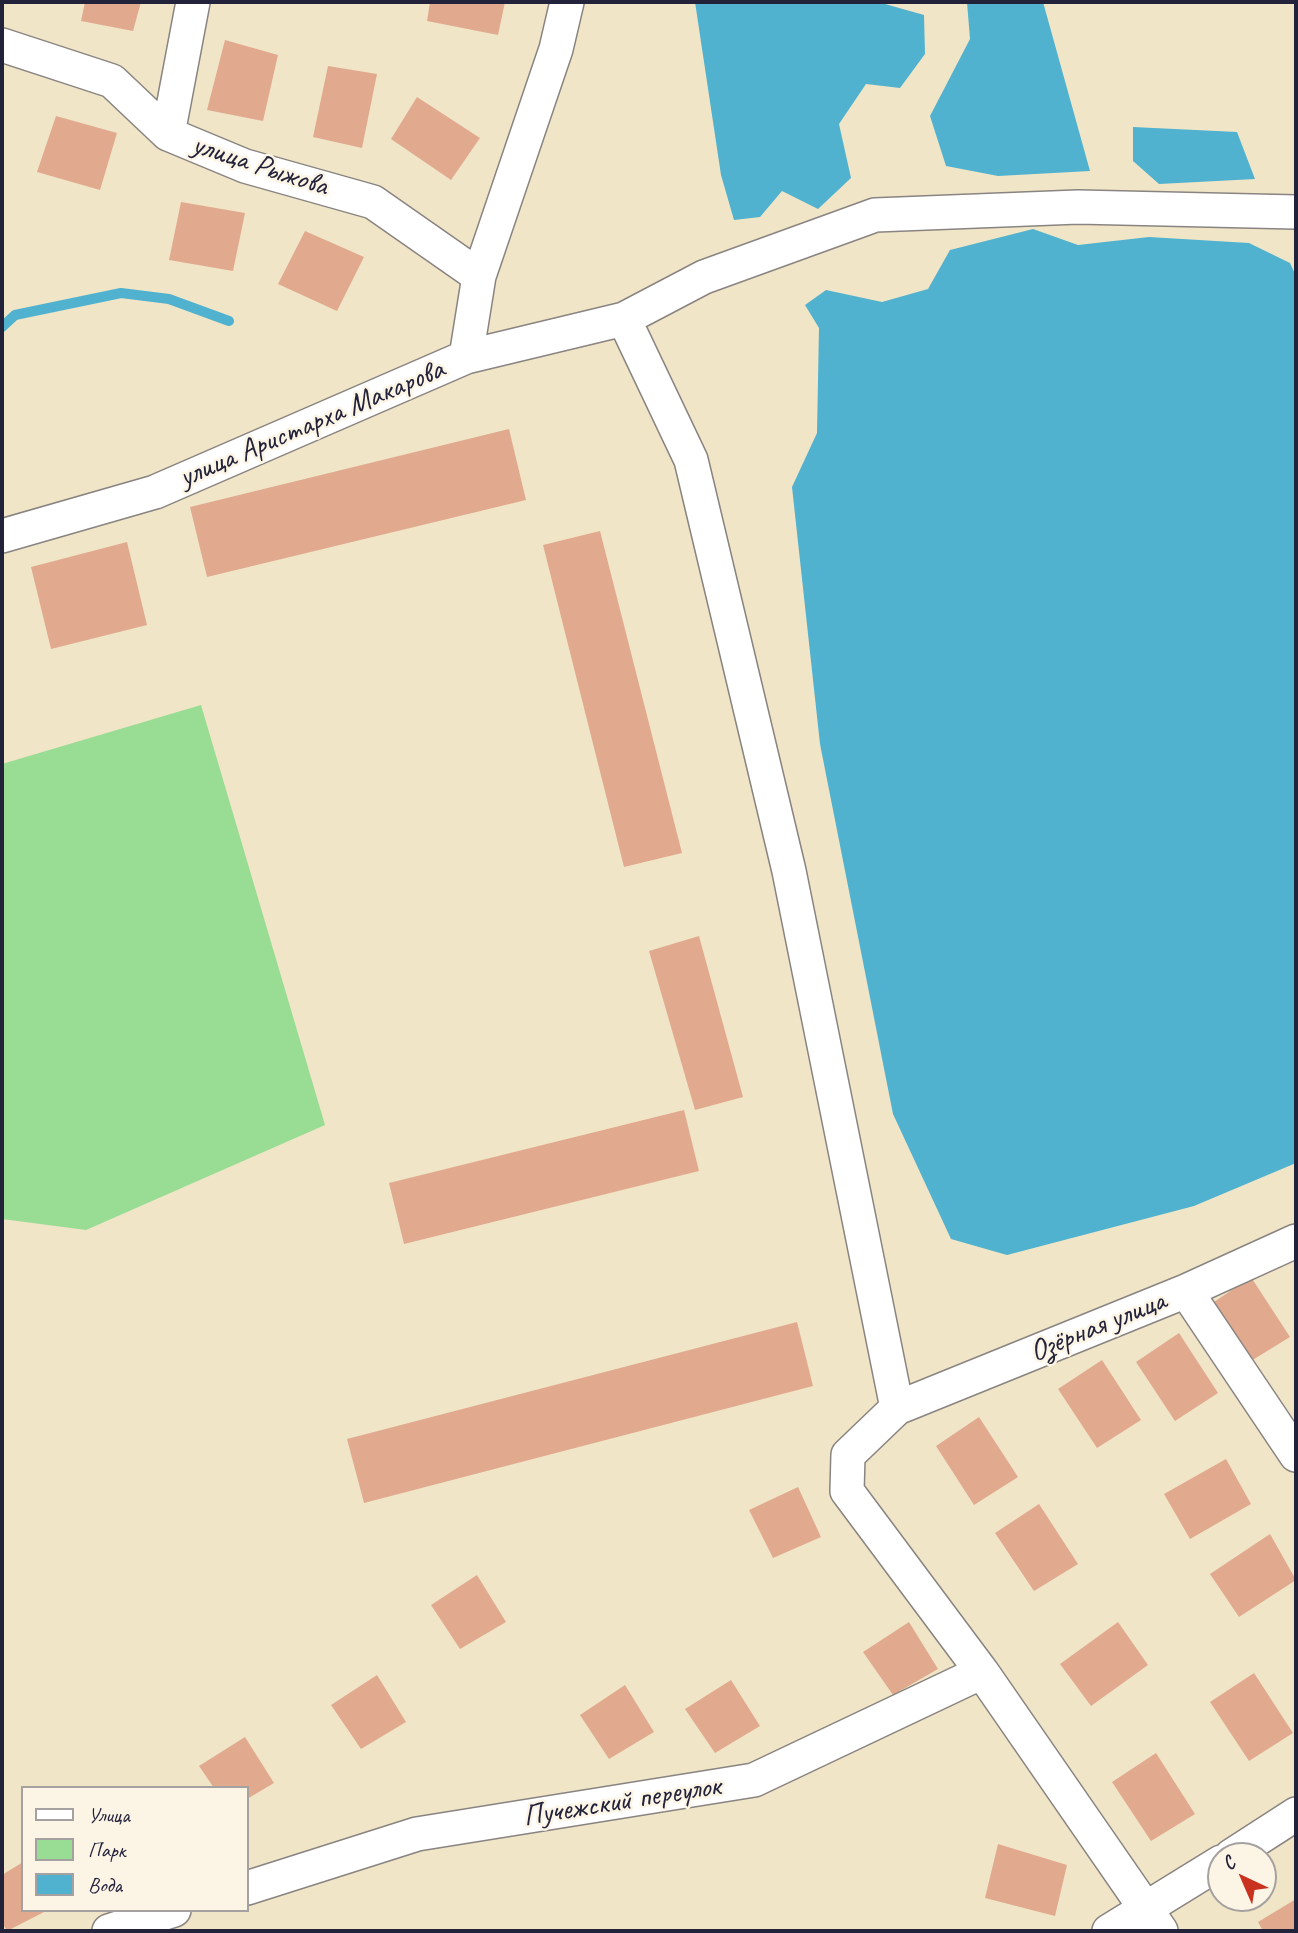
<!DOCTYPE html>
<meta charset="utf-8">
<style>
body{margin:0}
#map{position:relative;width:1298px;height:1933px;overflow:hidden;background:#f0e5c7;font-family:Caveat,sans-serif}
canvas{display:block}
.frame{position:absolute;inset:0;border:4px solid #22223b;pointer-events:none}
.legend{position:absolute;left:21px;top:1786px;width:228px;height:126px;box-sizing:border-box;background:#fcf5e5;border:2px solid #a5a1a1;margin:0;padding:9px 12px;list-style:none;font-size:21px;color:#22223b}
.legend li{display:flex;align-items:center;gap:14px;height:35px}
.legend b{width:35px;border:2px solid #a5a1a1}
.north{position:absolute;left:1207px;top:1842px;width:70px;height:70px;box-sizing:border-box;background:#fcf5e5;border:2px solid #a5a1a1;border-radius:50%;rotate:316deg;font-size:19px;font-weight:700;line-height:28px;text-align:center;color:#22223b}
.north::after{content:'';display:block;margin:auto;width:24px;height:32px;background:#c8321e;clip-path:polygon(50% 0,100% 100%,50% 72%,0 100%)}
</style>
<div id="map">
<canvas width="1298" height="1933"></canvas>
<div class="frame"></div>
<ul class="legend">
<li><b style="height:9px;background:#fff"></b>Улица</li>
<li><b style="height:19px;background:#99dc94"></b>Парк</li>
<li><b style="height:19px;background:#50b2cf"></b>Вода</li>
</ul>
<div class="north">С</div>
</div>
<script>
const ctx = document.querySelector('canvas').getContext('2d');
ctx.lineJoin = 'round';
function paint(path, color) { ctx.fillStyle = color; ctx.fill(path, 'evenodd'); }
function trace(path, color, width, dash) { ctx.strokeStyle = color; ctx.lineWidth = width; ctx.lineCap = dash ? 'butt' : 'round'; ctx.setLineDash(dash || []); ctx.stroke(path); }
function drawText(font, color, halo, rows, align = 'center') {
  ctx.font = font + ' Caveat,sans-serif'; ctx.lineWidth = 5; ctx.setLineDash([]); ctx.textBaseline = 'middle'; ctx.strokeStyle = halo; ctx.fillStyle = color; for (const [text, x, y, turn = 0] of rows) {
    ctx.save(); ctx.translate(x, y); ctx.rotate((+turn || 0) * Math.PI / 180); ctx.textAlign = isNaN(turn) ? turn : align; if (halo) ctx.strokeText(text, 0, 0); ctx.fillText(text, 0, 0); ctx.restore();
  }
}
paint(new Path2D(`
 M201,705L325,1125L86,1230L2,1219V764Z`), '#99dc94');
paint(new Path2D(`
 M695,2H878L924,15L925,54L900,88L866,84L839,124L851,178L818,209L782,191L760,217L734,220L721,175Z
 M967,2H1043L1090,171L998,176L946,166L930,116L970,39Z
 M1133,127L1237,132L1255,179L1159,184L1133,161Z
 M1033,229L1078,245L1149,237L1249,243L1290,263L1296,276V1163L1194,1206L1007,1255L951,1239L893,1114L820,744L792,487L817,433L819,328L805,305L826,290L882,302L928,289L950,250Z`), '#50b2cf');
trace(new Path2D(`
 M2,327L15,315L121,293L169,299L229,321`), '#50b2cf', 10);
paint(new Path2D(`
 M85,2H141L133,31L81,21Z
 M430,2H505L498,35L427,21Z
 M225,40L278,55L263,121L207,110Z
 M328,66L377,74L362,148L313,137Z
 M417,97L480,138L451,180L391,139Z
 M56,116L117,133L100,190L37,172Z
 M181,202L245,213L233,271L169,260Z
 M305,231L364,257L337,311L278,284Z
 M509,429L526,500L207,577L190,507Z
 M600,531L682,853L624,867L543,545Z
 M127,542L147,625L51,649L31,567Z
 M699,936L743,1097L695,1110L649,951Z
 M684,1110L699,1171L404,1244L389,1183Z
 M1251,1277L1290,1337L1246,1364L1208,1306Z
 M797,1322L813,1386L364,1503L347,1439Z
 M1179,1333L1218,1393L1175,1421L1136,1362Z
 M1102,1360L1141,1420L1097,1448L1058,1389Z
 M979,1417L1018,1477L974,1505L936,1446Z
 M1226,1459L1251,1504L1190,1539L1164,1494Z
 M798,1487L821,1537L773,1558L749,1510Z
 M1039,1504L1078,1564L1034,1591L995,1533Z
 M1270,1534L1296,1580L1239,1617L1210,1574Z
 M477,1575L506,1622L460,1649L431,1605Z
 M909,1622L938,1669L893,1695L863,1652Z
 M1118,1622L1148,1665L1091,1706L1060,1664Z
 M1254,1673L1293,1733L1249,1761L1210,1702Z
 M377,1675L406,1722L361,1749L331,1705Z
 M731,1680L760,1726L715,1753L685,1709Z
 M625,1685L654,1732L609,1759L580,1715Z
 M245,1737L274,1783L247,1799V1788H214L199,1766Z
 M1156,1753L1195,1814L1151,1841L1112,1782Z
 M998,1844L1067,1865L1055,1916L985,1898Z
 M23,1862V1910H48L7,1931L2,1923V1875Z
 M1296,1899V1931H1263L1258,1922Z`), '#e1aa8f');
const minor = new Path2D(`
 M2,45L112,81L168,134L245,166L373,202L479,276
 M168,134L193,2
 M624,319L691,460L789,871L897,1408
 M466,357L479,276L556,49L567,2
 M2,536L155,492L466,357L624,319L704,277L875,215L1078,207L1296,212
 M1186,1291L1296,1455
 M1231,1856L1296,1814
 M247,1888L417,1834L754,1780L982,1672
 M109,1931L174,1910
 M1109,1931L1221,1862
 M1161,1931L982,1672L847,1491L848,1455L897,1408L1186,1291L1296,1241`);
trace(minor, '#898481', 36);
trace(minor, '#fff', 33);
drawText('30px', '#22223b', '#fcf5e5', [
 ["улица Рыжова",260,166,18],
 ["улица Аристарха Макарова",312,424,-23],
 ["Озёрная улица",1098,1327,-22],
 ["Пучежский переулок",622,1802,-9]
]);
</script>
